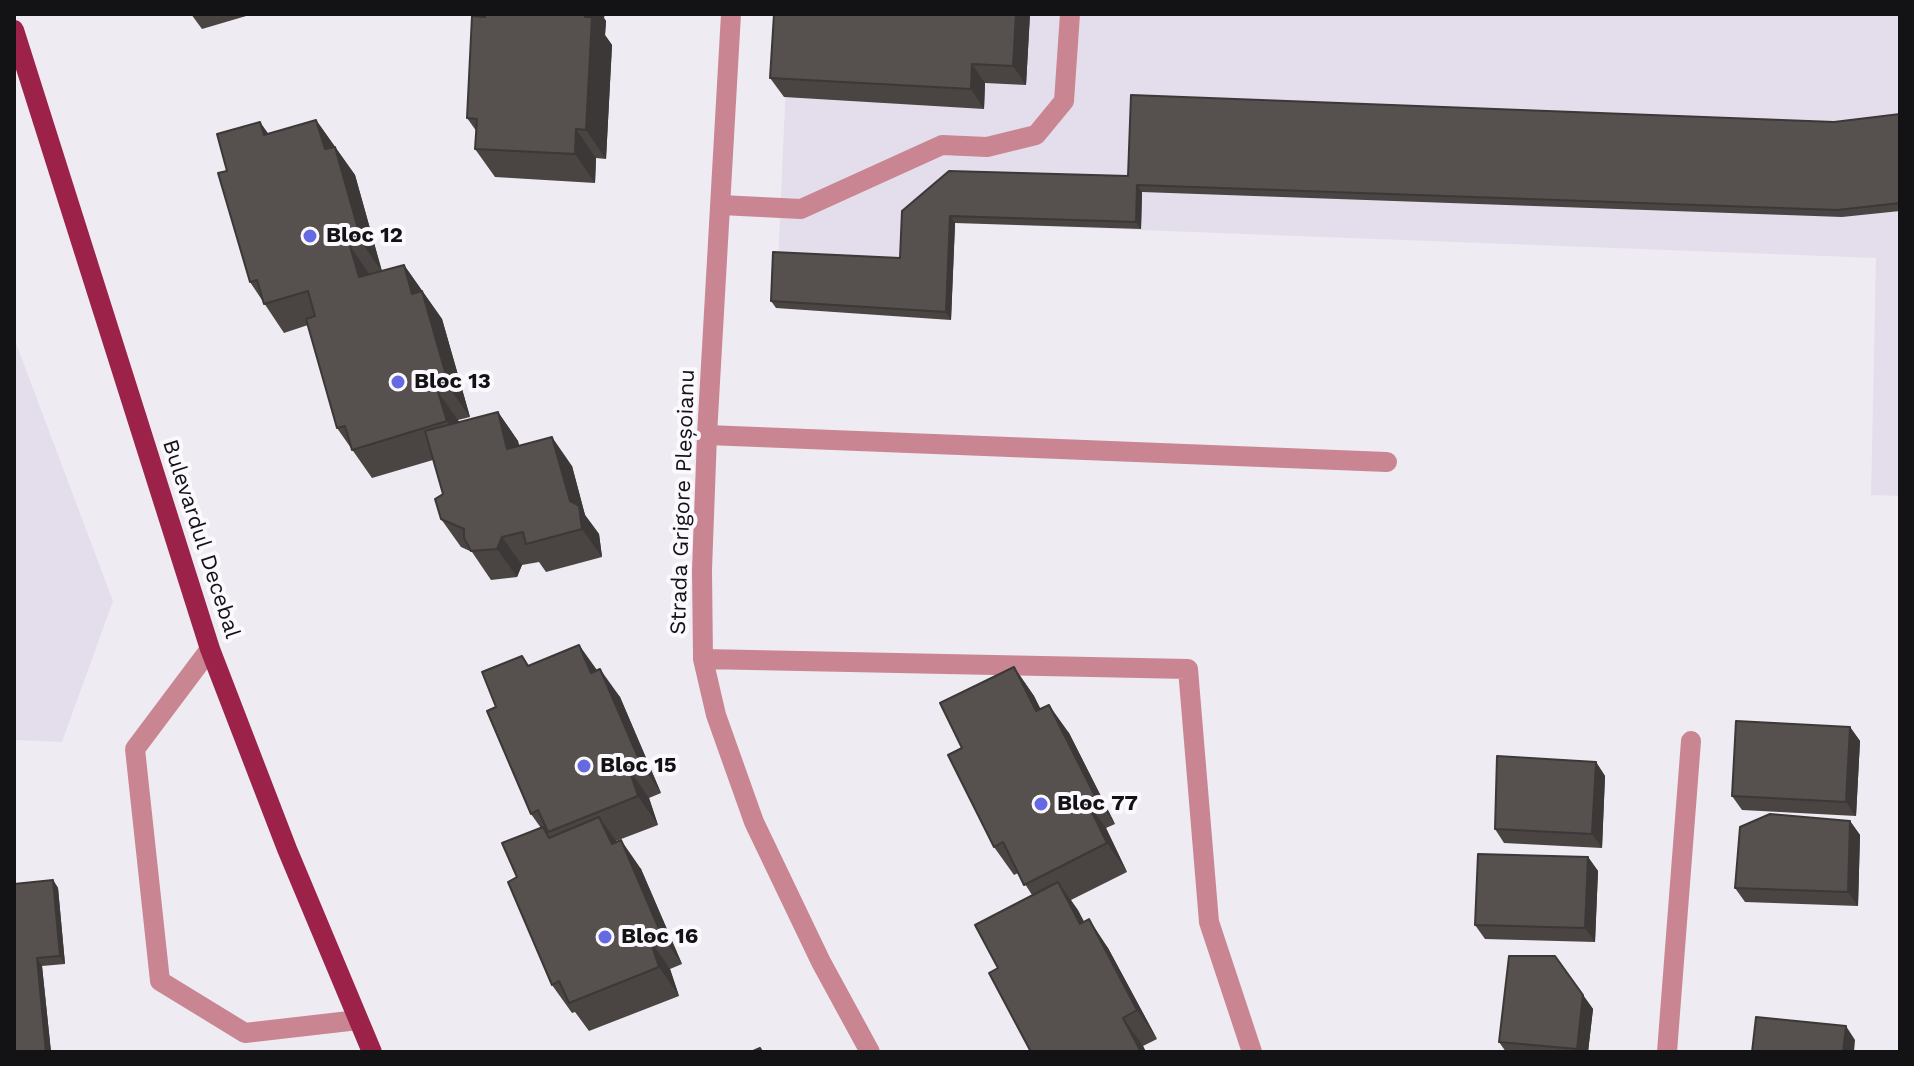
<!DOCTYPE html>
<meta charset="utf-8">
<style>
body{margin:0}
#map{position:relative;width:1914px;height:1066px;overflow:hidden;background:#eeecf2;font-family:"Work Sans",sans-serif}
canvas{display:block}
.frame{position:absolute;inset:0;border:16px solid #131215;pointer-events:none}
</style>
<div id="map">
<canvas width="1914" height="1066"></canvas>
<div class="frame"></div>
</div>
<script>
const ctx = document.querySelector('canvas').getContext('2d');
ctx.lineJoin = 'round';
function paint(path, color) { ctx.fillStyle = color; ctx.fill(path, 'evenodd'); }
function trace(path, color, width, dash) { ctx.strokeStyle = color; ctx.lineWidth = width; ctx.lineCap = dash ? 'butt' : 'round'; ctx.setLineDash(dash || []); ctx.stroke(path); }
function drawText(font, color, halo, rows, align = 'center') {
  ctx.font = font + ' "Work Sans",sans-serif'; ctx.lineWidth = 8; ctx.setLineDash([]); ctx.textBaseline = 'middle'; ctx.strokeStyle = halo; ctx.fillStyle = color; for (const [text, x, y, turn = 0] of rows) {
    ctx.save(); ctx.translate(x, y); ctx.rotate((+turn || 0) * Math.PI / 180); ctx.textAlign = isNaN(turn) ? turn : align; if (halo) ctx.strokeText(text, 0, 0); ctx.fillText(text, 0, 0); ctx.restore();
  }
}
paint(new Path2D(`
 M789,14H1900V496L1871,495L1876,258L956,223L951,320L776,308Z
 M14,338L113,601L62,742L14,740Z`), '#e4deec');
trace(new Path2D(`
 M721,205L801,209L942,145L987,147L1036,135L1064,101L1070,14
 M707,435L1387,462
 M210,649L135,749L160,981L245,1033L358,1020`), '#c98692', 20);
trace(new Path2D(`
 M731,14L707,435L702,570L703,659L716,715L754,822L821,962L870,1052
 M703,659L1188,669L1209,922L1252,1052
 M1667,1052L1691,741`), '#c98692', 20);
trace(new Path2D(`
 M14,30L210,649L287,849L372,1052`), '#9c224a', 20);
paint(new Path2D(`
 M191,14H253L202,29Z
 M485,14H605L604,18L606,21L605,35L612,45L606,159L596,158L595,183L495,177L475,149L477,132L467,118Z
 M1030,14L1026,85L985,83L984,109L784,97L770,78Z
 M1900,114V211L1842,217L1142,192L1141,229L955,223L951,320L776,308L771,301L900,258L902,211L1128,176L1834,122Z
 M316,120L355,175L382,271L404,265L442,319L470,417L458,420L459,422L498,412L518,441L519,446L572,466L585,515L599,534L602,557L546,572L539,562L522,565L517,577L491,580L472,552L461,547L441,519L443,494L433,460L372,478L337,428L308,325L284,333L250,282L227,171L269,134Z
 M579,645L597,670L620,697L661,793L649,798L658,825L616,841L641,869L682,964L670,969L679,996L589,1031L575,1012L572,1013L552,985L517,877L541,828L531,814L496,707L522,656L529,666Z
 M1014,667L1034,696L1040,709L1069,733L1115,824L1106,828L1127,872L1071,900L1084,922L1108,948L1157,1039L1143,1046L1146,1052H1031L998,968L1032,895L1018,873L1014,875L994,847L962,748Z
 M1850,727L1860,741L1856,816L1742,810L1732,796Z
 M1596,762L1605,776L1602,848L1504,843L1495,829Z
 M1850,821L1860,835L1858,906L1745,902L1735,888Z
 M1588,857L1598,871L1595,942L1485,939L1475,925Z
 M53,880L58,888L65,964L42,966L51,1052H14Z
 M1555,956L1593,1009L1588,1052H1506L1499,1042Z`), '#4a4543');
paint(new Path2D(`
 M585,14H601L606,21L605,35L612,45L606,159L586,130Z
 M1016,14H1030L1026,85L1013,66Z
 M972,64L985,83L984,109L971,89Z
 M316,120L355,175L382,272L362,243L325,149Z
 M260,122L280,150L264,135Z
 M576,129L596,158L595,183L575,154Z
 M1137,185L1142,192L1141,229L1136,222Z
 M950,216L955,223L951,320L946,312Z
 M350,246L370,275L359,277Z
 M404,265L442,319L470,417L450,389L412,294Z
 M438,392L458,420L467,450L447,421Z
 M498,412L518,441L527,477L507,449Z
 M552,437L572,466L585,515L599,534L602,557L582,529L570,501Z
 M502,537L522,565L517,577L497,549Z
 M579,645L599,674L591,673Z
 M1014,667L1034,696L1056,739L1036,711Z
 M600,669L620,697L661,793L641,764Z
 M1049,705L1069,733L1115,824L1095,796Z
 M1850,727L1860,741L1856,816L1846,802Z
 M1596,762L1605,776L1602,848L1592,834Z
 M629,769L649,798L658,825L638,796Z
 M1086,800L1106,828L1127,872L1107,843Z
 M599,817L619,845L612,844Z
 M1850,821L1860,835L1858,906L1848,892Z
 M621,840L641,869L682,964L662,936Z
 M1588,857L1598,871L1595,942L1585,928Z
 M53,880L58,888L65,964L60,956Z
 M1058,882L1078,910L1100,952L1080,924Z
 M1089,919L1108,948L1157,1039L1137,1010Z
 M650,940L670,969L679,996L659,967Z
 M37,958L42,966L51,1052H46Z
 M1583,995L1593,1009L1588,1052H1579L1577,1049Z
 M1123,1018L1143,1046L1146,1052H1141Z
 M1846,1026L1855,1040L1854,1052H1843Z`), '#3c3837');
const building = new Path2D(`
 M485,14H585V17H592L586,130L576,129L575,154L475,149L477,119L467,118L472,16L485,17Z
 M774,14H1016L1013,66L972,64L971,89L770,78Z
 M1131,95L1834,122L1900,114V203L1837,210L1137,185L1136,222L950,216L946,312L771,301L773,252L900,258L902,211L949,171L1128,176Z
 M316,120L325,149L335,147L362,243L350,246L359,277L404,265L412,294L422,291L450,389L438,392L447,421L352,450L345,426L337,428L306,319L315,316L308,291L264,304L257,280L250,282L218,173L227,171L217,134L260,122L264,135Z
 M498,412L507,449L552,437L570,501L579,506L582,529L526,544L523,532L502,537L497,549L471,551L464,538V529L441,519L435,499L443,494L425,431Z
 M579,645L591,673L600,669L641,764L629,769L638,796L548,832L538,810L531,814L487,711L496,707L482,672L522,656L528,666Z
 M1014,667L1036,711L1049,705L1095,796L1086,800L1107,843L1024,885L1003,842L994,847L948,755L962,748L940,703Z
 M1736,721L1850,727L1846,802L1732,796Z
 M1497,756L1596,762L1592,834L1495,829Z
 M1770,814L1850,821L1848,892L1735,888L1740,827Z
 M599,817L612,844L621,840L662,936L650,940L659,967L569,1003L559,981L552,985L508,882L517,877L502,843L543,827L549,838Z
 M1478,854L1588,857L1585,928L1475,925Z
 M53,880L60,956L37,958L46,1052H14V884Z
 M1058,882L1080,924L1089,919L1137,1010L1123,1018L1141,1052H1031L989,973L998,968L975,925Z
 M1509,956H1555L1583,995L1577,1049L1499,1042Z
 M1756,1017L1846,1026L1843,1052H1752Z
 M760,1048L762,1052H751Z`);
paint(building, '#56504e');
trace(building, '#3c3837', 2);
for (const [x, y, r, color] of [
 [310,236,8,"#656ae3"],
 [398,382,8,"#656ae3"],
 [584,766,8,"#656ae3"],
 [1041,804,8,"#656ae3"],
 [605,937,8,"#656ae3"]
]) { const dot = new Path2D(); dot.arc(x, y, r, 0, 2 * Math.PI); ctx.fillStyle = color; ctx.fill(dot); trace(dot, '#fbf9fe', 3); }
drawText('bold 22px', '#131215', '#fbf9fe', [
 ["Bloc 12",326,236],
 ["Bloc 13",414,382],
 ["Bloc 15",600,766],
 ["Bloc 77",1057,804],
 ["Bloc 16",621,937]
], 'left');
drawText('22px', '#131215', '#fbf9fe', [
 ["Strada Grigore Pleșoianu",683,502,-88],
 ["Bulevardul Decebal",201,539,72]
]);
</script>
